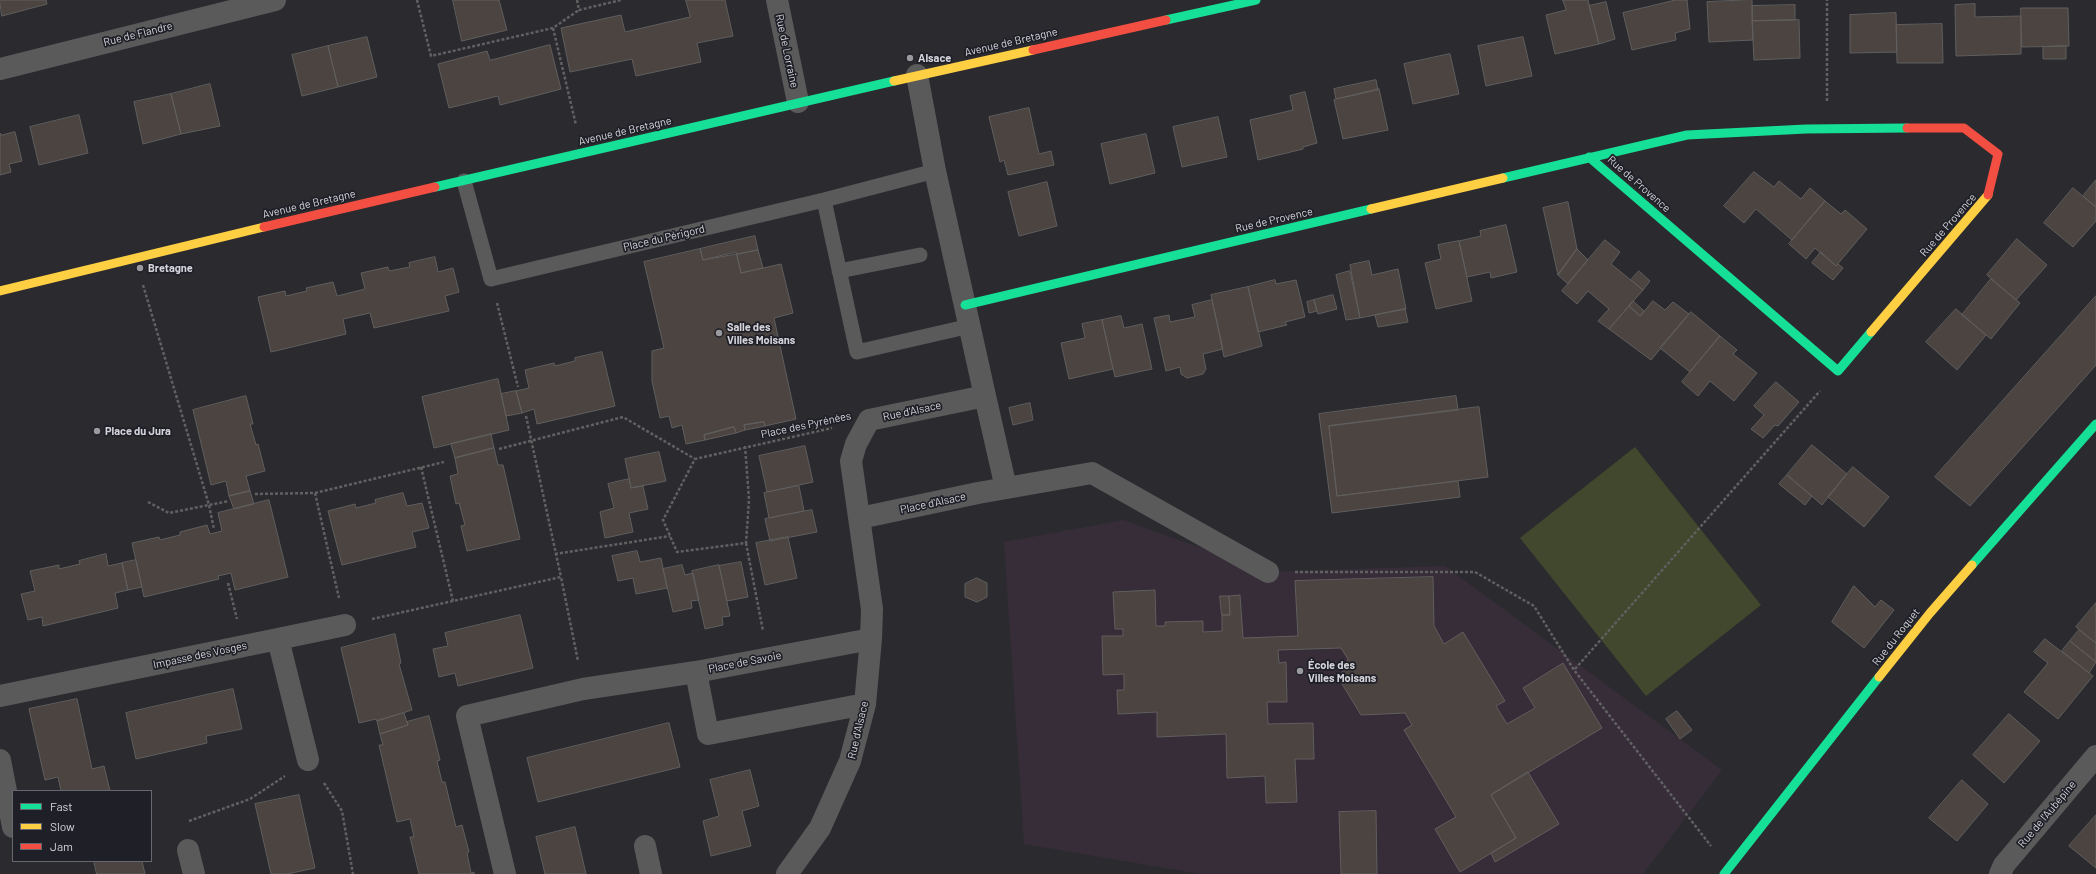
<!DOCTYPE html>
<meta charset="utf-8">
<style>
body{margin:0}
#map{position:relative;width:2096px;height:874px;overflow:hidden;background:#2b2b2f;font-family:Barlow,sans-serif}
canvas{display:block}
.legend{position:absolute;left:12px;top:790px;width:140px;height:72px;box-sizing:border-box;background:#1f1f27;border:1px solid #67676f;margin:0;padding:5px 7px;list-style:none;font-size:12px;color:#d4d4da}
.legend li{display:flex;align-items:center;gap:8px;height:20px}
.legend b{width:20px;border:1px solid #67676f}
</style>
<div id="map">
<canvas width="2096" height="874"></canvas>
<ul class="legend">
<li><b style="height:5px;background:#16e098"></b>Fast</li>
<li><b style="height:5px;background:#ffcf43"></b>Slow</li>
<li><b style="height:5px;background:#f24e42"></b>Jam</li>
</ul>
</div>
<script>
const ctx = document.querySelector('canvas').getContext('2d');
ctx.lineJoin = 'round';
function paint(path, color) { ctx.fillStyle = color; ctx.fill(path, 'evenodd'); }
function trace(path, color, width, dash) { ctx.strokeStyle = color; ctx.lineWidth = width; ctx.lineCap = dash ? 'butt' : 'round'; ctx.setLineDash(dash || []); ctx.stroke(path); }
function drawText(font, color, halo, rows, align = 'center') {
  ctx.font = font + ' Barlow,sans-serif'; ctx.lineWidth = 3.5; ctx.setLineDash([]); ctx.textBaseline = 'middle'; ctx.strokeStyle = halo; ctx.fillStyle = color; for (const [text, x, y, turn = 0] of rows) {
    ctx.save(); ctx.translate(x, y); ctx.rotate((+turn || 0) * Math.PI / 180); ctx.textAlign = isNaN(turn) ? turn : align; if (halo) ctx.strokeText(text, 0, 0); ctx.fillText(text, 0, 0); ctx.restore();
  }
}
paint(new Path2D(`
 M1123,520L1268,572L1445,566L1722,770L1643,874H1200L1024,844L1004,542Z`), '#362d39');
paint(new Path2D(`
 M1635,447L1761,605L1646,696L1520,538Z`), '#41482e');
const building = new Path2D(`
 M0,0H46L47,4L2,16Z
 M453,0H499L507,30L462,41Z
 M686,0H725L733,36L697,43L701,62L636,76L632,59L570,72L561,28L621,15L625,32L690,17Z
 M1563,0H1588L1599,44L1555,54L1546,15L1566,10Z
 M1676,0H1687L1690,29L1675,33L1676,40L1632,50L1623,13Z
 M1752,0L1753,40L1709,42L1707,2Z
 M1606,2L1615,39L1599,44L1589,6Z
 M1975,4V17L2021,16V54L1956,56L1955,5Z
 M1795,5V20L1752,21V6Z
 M2021,8H2068L2069,46L2022,47Z
 M1896,13L1897,52L1850,53V15Z
 M1799,20L1800,58L1754,60L1752,21Z
 M1942,24L1943,63H1897L1896,25Z
 M367,37L377,77L338,87L328,46Z
 M1523,37L1532,76L1486,86L1478,46Z
 M550,45L561,89L500,105L498,96L449,108L438,64L487,51L490,60Z
 M328,46L338,87L302,96L292,55Z
 M2066,46V59H2043V47Z
 M1450,54L1459,94L1413,104L1404,64Z
 M1376,80L1378,90L1336,99L1334,89Z
 M210,84L220,126L181,134L171,94Z
 M1379,89L1388,130L1343,139L1334,100Z
 M1305,92L1317,143L1303,147V149L1258,160L1250,120L1293,110L1290,96Z
 M171,94L181,134L143,144L134,102Z
 M1029,108L1039,154L1051,151L1054,165L1008,175L1004,160L1000,162L989,117Z
 M79,115L88,153L39,165L30,127Z
 M1218,117L1227,157L1182,167L1173,127Z
 M15,132L22,161L9,164L11,172L0,175V133L1,135Z
 M1146,134L1155,173L1110,184L1101,144Z
 M1754,172L1774,187L1779,181L1801,199L1810,188L1825,201L1792,240L1756,209L1744,223L1724,206Z
 M2096,180V207L2083,196Z
 M1047,182L1057,226L1019,236L1008,192Z
 M2073,188L2096,207V221L2073,247L2044,223Z
 M1825,201L1841,214L1845,210L1867,229L1836,266L1815,248L1806,259L1789,244Z
 M1568,202L1577,249L1558,275L1543,208Z
 M1506,225L1517,272L1491,278L1490,272L1467,277L1459,241L1481,236L1480,231Z
 M755,236L758,250L703,260L700,249Z
 M2017,239L2047,265L2016,300L1987,275Z
 M1605,240L1620,252L1611,264L1643,290L1609,329L1598,321L1609,309L1588,291L1577,304L1562,291Z
 M1459,241L1472,301L1436,309L1425,263L1441,259L1438,245Z
 M700,249L703,260L736,252L741,273L781,264L793,313L774,318L796,419L765,426L764,422L744,425L745,430L736,433L734,427L704,435L705,440L686,444L682,425L672,428L669,416L660,418L652,381V351L664,348L644,262Z
 M1577,249L1588,260L1568,284L1558,275Z
 M758,250L763,268L741,273L737,255Z
 M1821,252L1836,266L1838,264L1843,268L1833,280L1812,263Z
 M435,257L438,272L453,268L459,292L445,296L449,311L374,328L370,313L343,319L346,334L271,352L258,297L285,291L286,296L307,291L306,288L333,282L337,296L365,289L361,273L388,267L389,271L410,267L409,263Z
 M1369,261L1372,275L1398,269L1406,309L1360,318L1350,265Z
 M1350,271L1360,318L1346,320L1336,275Z
 M1639,271L1650,281L1643,290L1631,280Z
 M1991,279L2020,303L1991,339L1962,315Z
 M1275,280L1276,284L1296,280L1305,317L1285,322L1287,325L1258,332L1248,287Z
 M1248,287L1262,346L1224,357L1211,295Z
 M1333,295L1337,309L1318,314L1314,300Z
 M2096,296V365L1970,506L1935,477Z
 M1212,300L1223,349L1203,354L1206,369L1203,374L1187,378L1181,374L1180,367L1166,371L1154,318L1169,315L1170,322L1195,317L1192,305Z
 M1314,300L1317,311L1309,313L1307,302Z
 M1633,301L1644,311L1640,316L1629,306Z
 M1653,301L1665,310L1673,302L1689,314L1651,360L1609,329L1629,306L1640,316Z
 M1405,309L1408,322L1378,327L1375,315Z
 M1956,309L1986,335L1957,370L1926,342Z
 M1691,312L1720,336L1690,372L1660,348Z
 M1121,316L1124,328L1142,324L1152,369L1115,377L1102,320Z
 M1102,320L1113,369L1069,379L1061,343L1085,338L1082,324Z
 M1720,336L1737,350L1733,354L1757,373L1734,401L1710,381L1698,396L1682,382Z
 M602,352L615,406L537,424L534,409L522,413L516,391L529,388L525,370L554,363L555,366L575,361V358Z
 M498,379L509,430L434,448L422,397Z
 M1776,382L1799,402L1778,426L1775,425L1763,438L1751,429L1764,415L1754,406Z
 M516,391L522,413L506,416L501,394Z
 M246,396L253,424H250L256,445L258,444L265,471L246,476L250,491L229,496L226,481L211,485L193,410Z
 M1456,396L1458,410L1329,426L1337,496L1458,481L1460,497L1332,513L1319,414Z
 M1030,403L1033,420L1013,425L1009,408Z
 M1479,407L1488,477L1337,496L1329,426Z
 M764,422L765,426L745,430L744,425Z
 M734,427L736,433L705,440L704,435Z
 M491,434L494,448L455,458L451,444Z
 M1812,445L1847,474L1822,505L1787,475Z
 M805,446L813,482L767,492L759,456Z
 M494,448L498,465H503L520,539L467,551L461,526L465,525L459,503L456,504L450,476L458,474L455,458Z
 M659,452L666,481L631,488L625,459Z
 M1853,467L1889,497L1864,527L1828,497Z
 M1787,475L1812,496L1805,505L1779,484Z
 M629,479L631,488L643,486L648,509L629,513L633,532L605,538L600,512L614,508L608,484Z
 M799,486L804,511L769,518L764,493Z
 M250,491L254,504L234,509L229,496Z
 M403,493L407,506L422,503L429,528L412,532L416,547L342,565L328,511L355,504L356,508L376,503L375,500Z
 M269,500L288,577L235,590L231,573L218,576L219,579L144,597L132,543L159,537L160,540L180,535V532L207,525L210,534L222,531L218,513Z
 M812,510L817,532L770,541L765,519Z
 M788,537L797,578L765,585L756,543Z
 M637,551L640,562L661,558L667,588L636,594L633,578L618,581L612,556Z
 M106,554L108,566L122,563L128,590L115,593L118,608L43,626L42,617L28,620L21,594L35,591L30,571L59,565V569L80,564L79,561Z
 M136,560L142,587L128,590L122,563Z
 M741,562L748,597L727,601L719,566Z
 M682,565L685,575L693,573L699,600L691,601L692,608L673,612L663,569Z
 M719,565L730,616L722,617L723,625L705,629L692,571Z
 M1433,577L1434,626L1444,644L1463,632L1505,701L1496,706L1507,724L1535,708L1523,688L1563,663L1602,728L1491,795L1516,838L1460,872L1435,829L1456,817L1404,730L1412,725L1405,713L1361,715L1339,679L1348,659L1341,648L1278,650L1279,663L1286,662L1287,702H1267L1268,724L1313,723L1314,759H1295L1297,802L1266,803L1265,776L1227,778L1226,734L1157,737V712L1118,714L1117,690H1124V674L1103,675L1102,636H1123V629H1115L1113,592L1155,590L1156,626H1165V622L1203,621V632L1222,631V615H1230L1229,596L1240,595L1243,638L1298,636L1295,581Z
 M977,578L987,583V597L977,602L965,597V584Z
 M1854,586L1875,607L1881,600L1894,610L1864,648L1832,622Z
 M1220,596H1229L1230,615H1222Z
 M2096,603V643L2076,627Z
 M520,615L533,668L458,686L455,673L439,677L433,649L448,646L445,633Z
 M2079,630L2096,643V662L2070,641Z
 M395,634L401,663L399,664L412,710L377,721L376,719L359,723L341,648Z
 M2045,639L2093,676L2058,719L2024,692L2048,663L2034,652Z
 M2070,641L2096,662L2089,673L2062,651Z
 M233,689L242,729L206,736L207,743L136,759L126,713Z
 M77,699L92,769L104,766L110,791H61L58,777L45,780L29,709Z
 M1677,711L1692,730L1680,739L1666,719Z
 M404,713L408,725L380,734L377,721Z
 M2009,714L2040,741L2004,783L1973,755Z
 M429,716L440,760L437,761L442,782H445L456,827L462,825L469,852L467,853L471,873L474,872V874H419L410,837H414L410,819L397,822L379,745H383L380,734L408,725L407,722Z
 M669,723L680,767L538,802L527,758Z
 M750,770L759,806L742,811L751,846L711,856L703,821L719,816L710,780Z
 M1528,772L1559,824L1495,862L1491,853L1516,838L1491,795Z
 M1962,780L1988,804L1957,841L1929,818Z
 M299,795L315,868L287,874H271L255,804Z
 M1376,811L1377,874H1341L1339,812Z
 M2096,815V868L2069,846Z
 M575,827L586,874H545L536,837Z
 M94,861H142L145,874H97Z`);
paint(building, '#4b4440');
trace(building, '#605e5e', 1);
trace(new Path2D(`
 M417,0L431,56L553,28L579,10
 M577,0L579,10L621,0
 M553,28L576,125
 M1827,101V0
 M143,285L209,505L214,529
 M497,303L518,387
 M526,416L561,577
 M745,446L749,499L746,543L677,552L663,520L695,459L832,428
 M499,449L623,417L695,459
 M421,467L453,601
 M315,493L339,598
 M255,494L315,493L444,462
 M148,502L169,513L229,501
 M746,543L763,631
 M555,554L670,536
 M1295,572H1475L1534,606L1574,670L1711,846
 M228,583L237,619
 M372,619L561,577L578,661
 M1575,669L1820,391
 M324,783L342,811L353,874
 M189,821L250,799L285,776`), '#616162', 2.5, [3, 2]);
trace(new Path2D(`
 M464,181L491,279L824,200L935,171
 M824,200L857,352L970,326
 M839,271L920,255`), '#5b5a5b', 15);
trace(new Path2D(`
 M777,0L798,102
 M0,69L275,0
 M985,396L1006,488
 M860,518L978,493L1092,473L1268,572
 M278,639L345,625
 M0,696L278,639L308,760
 M865,704L708,734L696,672L871,639
 M0,760L13,827
 M645,846L651,874
 M188,850L194,874
 M505,874L467,716L583,689L696,672
 M787,874L820,828L850,761L865,704L871,639L872,609L851,461L856,444L869,420L985,396L935,171L917,75
 M2000,874L2004,865L2096,756`), '#5b5a5b', 22);
trace(new Path2D(`
 M1166,20L1256,0
 M1589,157L1838,371L1871,332
 M1503,178L1687,135L1806,129L1907,128
 M435,187L894,81
 M965,305L1371,209
 M1972,565L2096,424
 M1724,874L1879,677`), '#16e098', 9);
trace(new Path2D(`
 M894,81L1033,50
 M1371,209L1503,178
 M0,291L264,227
 M1871,332L1988,195
 M1879,677L1930,613L1972,565`), '#ffcf43', 9);
trace(new Path2D(`
 M1033,50L1166,20
 M1907,128H1964L1998,154L1988,195
 M264,227L435,187`), '#f24e42', 9);
for (const [x, y, r, color] of [
 [910,58,4,"#99999e"],
 [140,268,4,"#99999e"],
 [719,333,4,"#99999e"],
 [97,431,4,"#99999e"],
 [1300,671,4,"#99999e"]
]) { const dot = new Path2D(); dot.arc(x, y, r, 0, 2 * Math.PI); ctx.fillStyle = color; ctx.fill(dot); trace(dot, '#1f1f27', 1.5); }
drawText('11px', '#d4d4da', '#1f1f27', [
 ["Rue de Flandre",138,34,-14],
 ["Avenue de Bretagne",1011,42,-13],
 ["Rue de Lorraine",787,51,78],
 ["Avenue de Bretagne",625,131,-13],
 ["Rue de Provence",1639,184,41],
 ["Avenue de Bretagne",309,204,-13],
 ["Rue de Provence",1274,220,-13],
 ["Rue de Provence",1948,225,-49],
 ["Place du Périgord",664,238,-13],
 ["Rue d'Alsace",912,411,-12],
 ["Place des Pyrénées",806,425,-12],
 ["Place d'Alsace",933,503,-12],
 ["Rue du Roquet",1896,637,-52],
 ["Impasse des Vosges",200,655,-12],
 ["Place de Savoie",745,662,-11],
 ["Rue d'Alsace",858,730,-77],
 ["Rue de l'Aubépine",2047,814,-50]
]);
drawText('bold 11px', '#d4d4da', '#1f1f27', [
 ["Alsace",918,58],
 ["Bretagne",148,268],
 ["Salle des",727,327],
 ["Villes Moisans",727,340],
 ["Place du Jura",105,431],
 ["École des",1308,665],
 ["Villes Moisans",1308,678]
], 'left');
</script>
